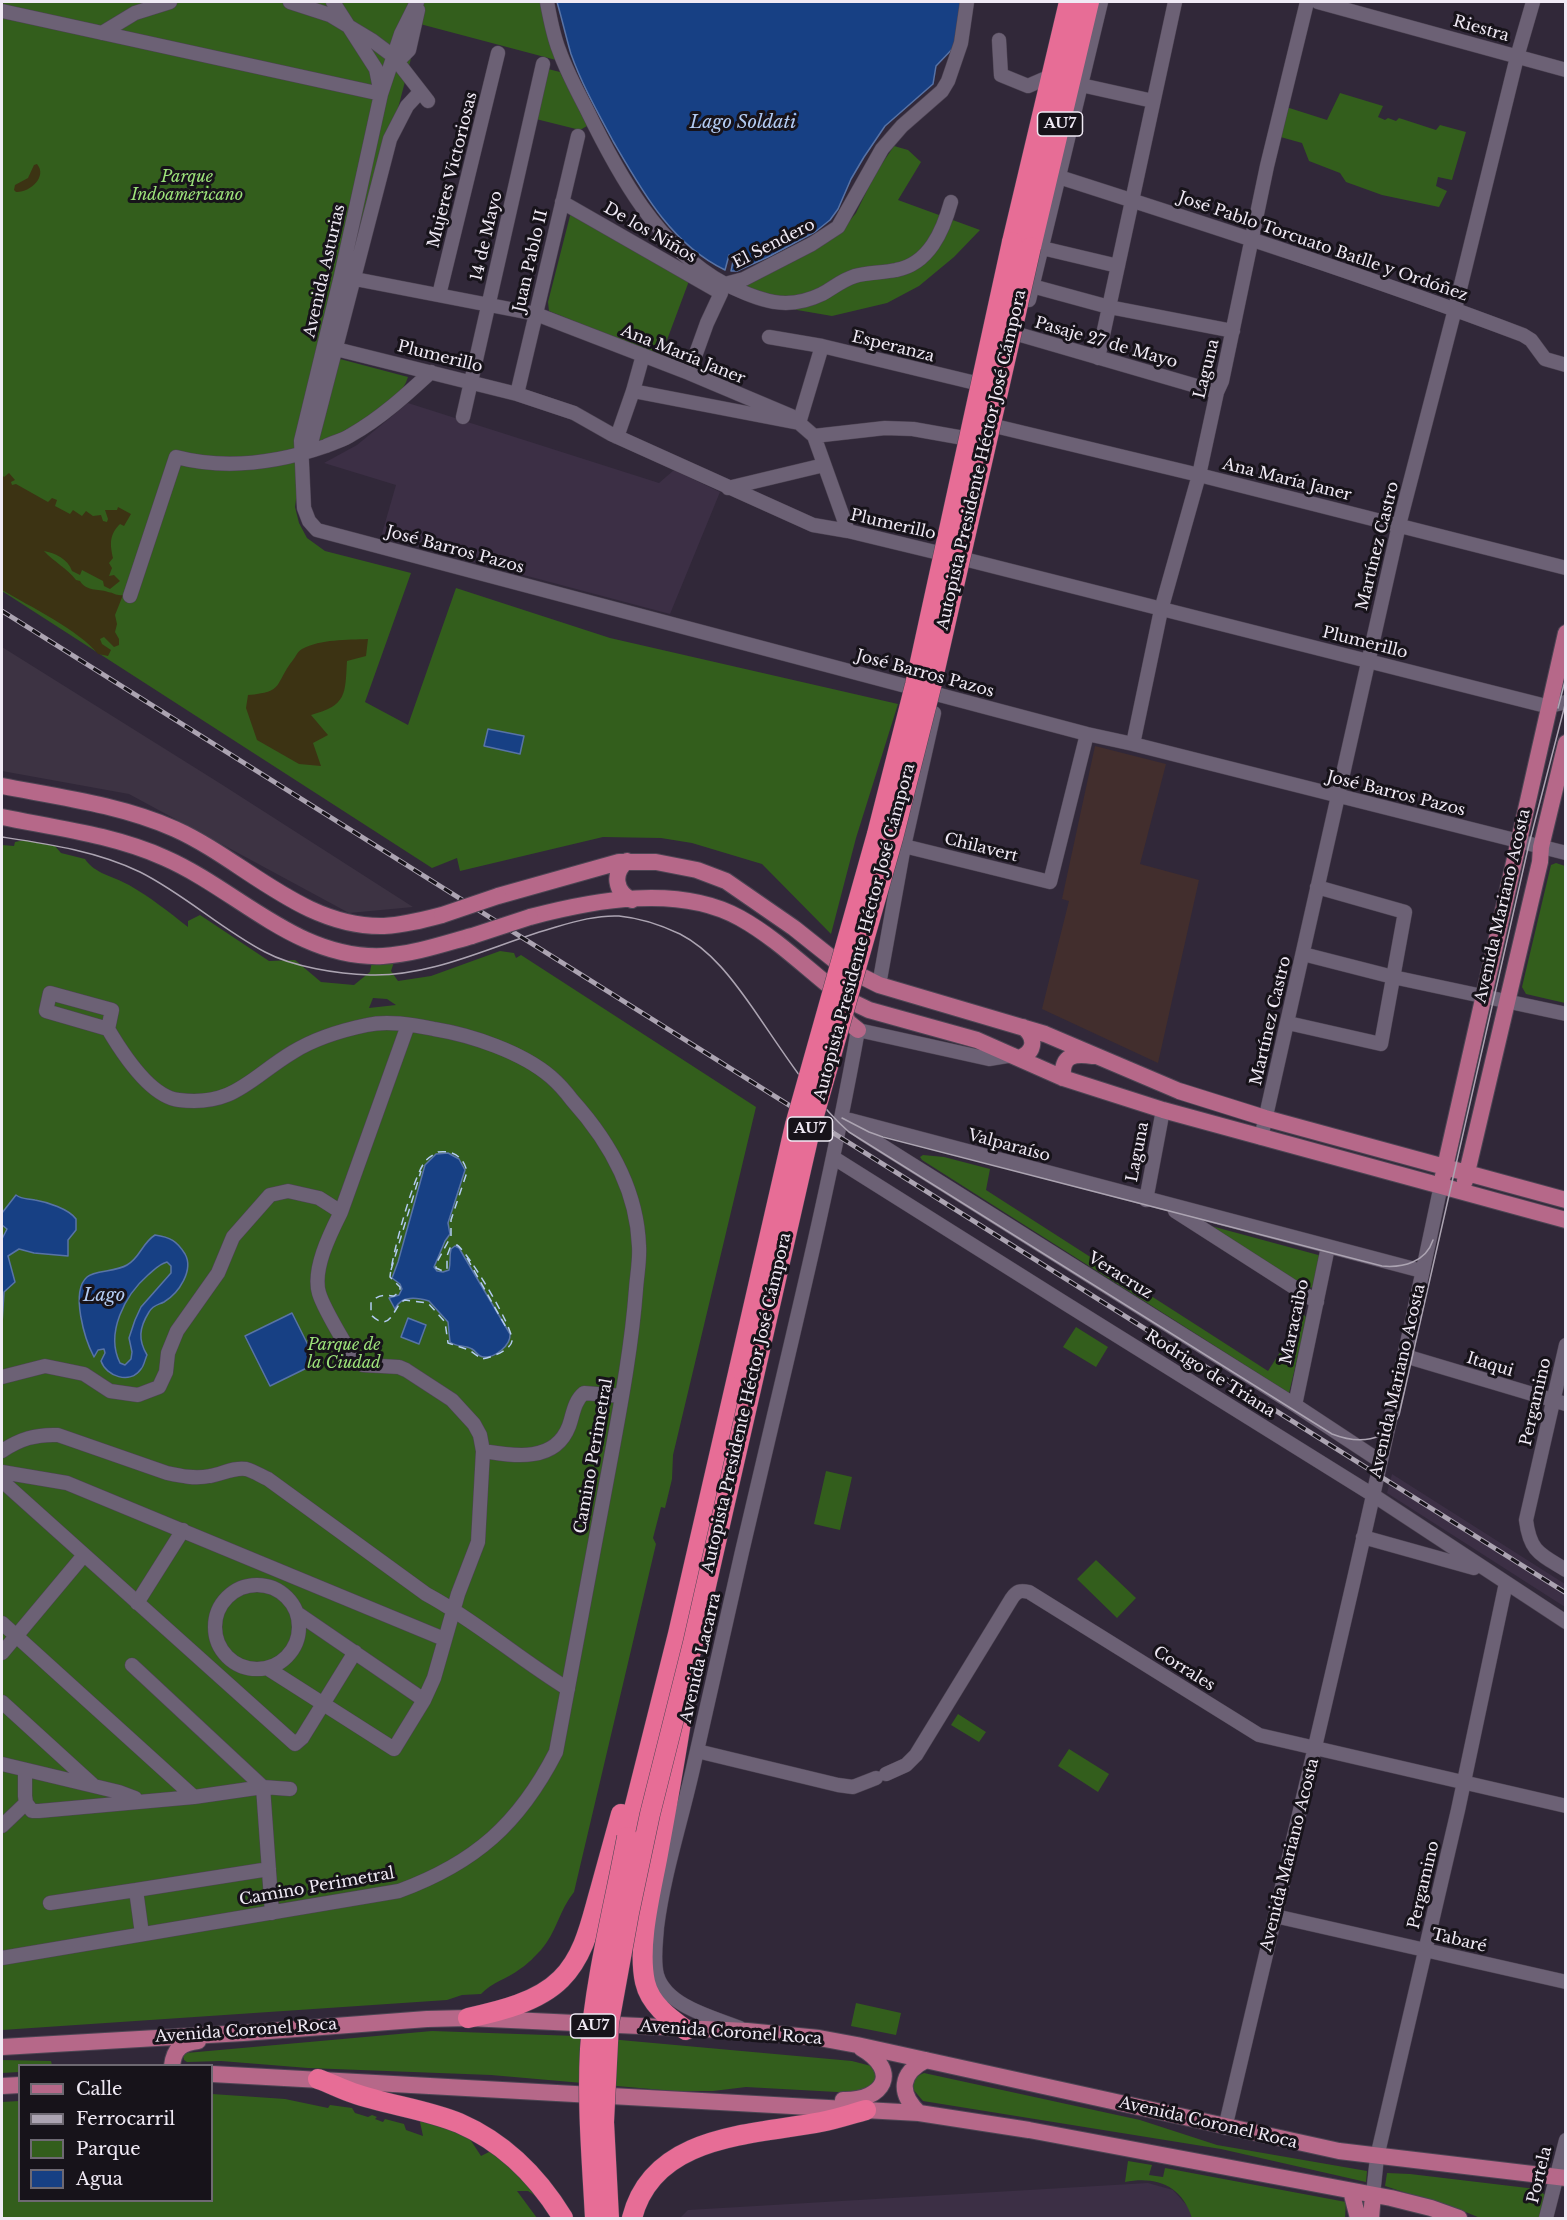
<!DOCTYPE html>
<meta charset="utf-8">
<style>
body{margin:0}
#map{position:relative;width:1567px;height:2220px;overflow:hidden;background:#312839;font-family:"Libre Baskerville",serif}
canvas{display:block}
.frame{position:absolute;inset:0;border:3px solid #f0eaf5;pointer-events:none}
.legend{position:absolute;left:18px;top:2064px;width:195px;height:138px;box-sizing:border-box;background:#17131a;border:2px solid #6e6972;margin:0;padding:8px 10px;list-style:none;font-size:18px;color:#f0eaf5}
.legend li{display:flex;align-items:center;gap:12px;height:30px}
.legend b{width:30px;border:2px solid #6e6972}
</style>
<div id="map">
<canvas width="1567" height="2220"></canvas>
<div class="frame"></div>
<ul class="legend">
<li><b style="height:8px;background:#b66889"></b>Calle</li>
<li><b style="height:8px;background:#aca4b2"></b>Ferrocarril</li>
<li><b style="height:16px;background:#335e1c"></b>Parque</li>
<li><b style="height:16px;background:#174084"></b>Agua</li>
</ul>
</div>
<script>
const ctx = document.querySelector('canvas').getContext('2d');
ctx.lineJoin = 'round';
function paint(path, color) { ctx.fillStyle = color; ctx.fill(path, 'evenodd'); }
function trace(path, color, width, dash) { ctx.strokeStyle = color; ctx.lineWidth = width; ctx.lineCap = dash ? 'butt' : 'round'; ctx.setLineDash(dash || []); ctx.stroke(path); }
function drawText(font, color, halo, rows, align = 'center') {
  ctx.font = font + ' "Libre Baskerville",serif'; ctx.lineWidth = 6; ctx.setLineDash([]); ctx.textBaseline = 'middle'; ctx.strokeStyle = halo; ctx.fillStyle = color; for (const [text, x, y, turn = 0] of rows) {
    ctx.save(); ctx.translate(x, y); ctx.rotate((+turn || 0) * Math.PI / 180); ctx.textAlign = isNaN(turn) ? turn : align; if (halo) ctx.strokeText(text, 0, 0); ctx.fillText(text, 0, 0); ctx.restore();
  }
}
paint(new Path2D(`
 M408,403L659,483L674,470L720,492L670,614L381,537L396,485L324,463L357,445Z
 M1392,1474L1565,1584V1607L1387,1493Z
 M1148,2183L1173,2190L1190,2209L1193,2218H680L688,2210Z`), '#3c2f45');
paint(new Path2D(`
 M2,647L221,784L413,907L349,913L129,794L2,771Z`), '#3d3343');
paint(new Path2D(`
 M1095,746L1166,764L1140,864L1199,880L1158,1063L1042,1009L1069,901L1062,899Z`), '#422e2d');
paint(new Path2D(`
 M2,2H540L556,60L420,24L390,139L302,454L295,507L299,523L307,538L325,551L411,573L365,702L408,725L456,588L610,638L898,704L856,838L831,934L762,864L692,843L661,838L603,837L460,871L457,858L432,868L2,591Z
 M548,69L560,72L587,126L580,130L536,119Z
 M1340,93L1383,106L1378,117L1385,120L1388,118L1396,121L1399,118L1436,130L1440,125L1466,132L1452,180L1438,177L1436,186L1447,191L1439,207L1382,195L1346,182L1340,173L1309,161L1302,143L1277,136L1283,106L1327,120Z
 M894,146L908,150L921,162L898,200L980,230L954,257L919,286L887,303L832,316L768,305L737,288L843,229L856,213L875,174Z
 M571,212L689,281L661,356L549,311L548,302Z
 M340,359L408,377C400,406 345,432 318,442Z
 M25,840L55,846L61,853L85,859C95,874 113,876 129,885C150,897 169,912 188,927V921L200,915L269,961L295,960L321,982L354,985L370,972L372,961L394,962L391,971L398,981L431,976L500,951L514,953L516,958L521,955L756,1107L673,1455L672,1479L665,1508L661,1507L653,1538L656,1544L574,1892C560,1909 556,1933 541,1950C535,1956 528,1964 520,1969C507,1979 492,1982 481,1994L462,1995L447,2000L2,2030V845L14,846L15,842ZM373,998L387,999L396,1005L369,1008Z
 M1556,863L1565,866V1003L1526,994L1522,987L1551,865Z
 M923,1155L944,1157L990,1169L986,1190L1268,1371L1304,1315L1307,1318L1289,1393L922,1160L920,1157Z
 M1200,1223L1322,1256L1314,1288L1303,1286Z
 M1076,1327L1108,1347L1096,1367L1063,1347Z
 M826,1471L852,1477L840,1530L814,1524Z
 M1096,1560L1136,1598L1117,1618L1077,1579Z
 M958,1714L986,1732L979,1742L951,1725Z
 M1069,1749L1109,1774L1098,1792L1058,1766Z
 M856,2003L901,2013L896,2035L851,2026Z
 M432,2031L576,2036L852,2061L875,2067L880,2073L865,2097L837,2092L746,2087L713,2091H674L491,2075L308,2068L221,2061L187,2062L184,2060L183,2055L186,2053Z
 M2,2060L51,2061L52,2065L20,2066L19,2072L2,2073Z
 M924,2073L1140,2120L1217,2145L1367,2171L1366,2182L1221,2149L923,2101L912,2088L913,2078Z
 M212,2094L285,2099L328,2108L330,2105L352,2108L355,2113L368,2117L372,2115L377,2117L375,2119L383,2122L385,2119L404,2124L406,2130L423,2136L420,2122L425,2117L436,2119L440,2127L464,2130L481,2156L489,2152H499L536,2196L528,2191H517L537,2218H2V2102L19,2101L20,2200H212Z
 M1128,2161L1152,2165L1149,2175L1163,2177L1165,2168L1346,2202L1345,2218H1192C1182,2186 1157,2176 1125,2182Z
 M1387,2173L1410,2174L1536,2189L1547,2196L1541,2218H1480L1468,2213L1385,2186Z`), '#335e1c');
paint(new Path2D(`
 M37,164C48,177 29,193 16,192L14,190L15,185L28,178L34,165Z
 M9,473L15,480L11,482L12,485L16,484L48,502L52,498L57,500L55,506L70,514L73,510L82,516L86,511L93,516L101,515L103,521L107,522L108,519L105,510H117L118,507L131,514L124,526L120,524C109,535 110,544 113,558L109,563L112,568L109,576L114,575L120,581L110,589L104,586L103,581L82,570L80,575L72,571C68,559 55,553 44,551C54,562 67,568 76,580L80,581C87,592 97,588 108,592C115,593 116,596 123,595L115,615L117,624L115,632L119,639V645L114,647L104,637L100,639L102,644L111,650L108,656L98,654C79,630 29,606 2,590V475L4,477Z
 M368,639L366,656L347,661C345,695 347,705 311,715L328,735L313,743L321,766L299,764L257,740L246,708L248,695C285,692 274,684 293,660C296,656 298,651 302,649C321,639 347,640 368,639Z`), '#3c3313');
const water = new Path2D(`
 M557,2H962L958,43L936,66L933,84L885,126L864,157L851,179L838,209L830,220L815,232L768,257L737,271H731L734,257L729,255L725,270C671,244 642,191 613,141C598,113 582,85 571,54C566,37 562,19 557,2Z
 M488,729L524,736L520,754L484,746Z
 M448,1153L459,1159L465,1170L448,1223L450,1234L445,1241L434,1267L437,1271L443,1272L449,1270C451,1262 449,1257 451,1249L455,1246L459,1248L510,1334C511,1345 495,1358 484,1357C478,1357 477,1352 472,1349C465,1345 456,1347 450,1342L448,1322L429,1301C416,1297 401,1295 395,1309L389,1298L399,1295L402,1289L400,1284L392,1278L398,1262L425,1165L436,1154Z
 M16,1195C23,1200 27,1198 35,1200C47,1202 69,1209 76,1219V1230L68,1240V1256L34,1253L19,1249L8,1256L15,1282L4,1292L2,1324V1239L7,1229L2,1225V1213Z
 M155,1235C170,1237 177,1241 185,1254C194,1270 179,1293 164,1302C158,1305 153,1305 149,1312C139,1328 138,1340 147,1355C145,1359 144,1366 141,1369C130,1385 106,1376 101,1361L105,1353L104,1349L98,1350L94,1357C85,1340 70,1292 87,1277C94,1270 116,1272 127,1265C140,1258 142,1243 155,1235ZM167,1262L171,1266V1273L141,1307L135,1320L129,1338L132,1352L131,1359L125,1365L120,1363C105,1333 125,1295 148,1275C154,1270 159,1264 167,1262Z
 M292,1313L317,1363L270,1386L245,1336Z
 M408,1318L426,1325L419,1344L401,1337Z`);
paint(water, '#174084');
trace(water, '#5873a6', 1.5);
trace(new Path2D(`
 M438,1152C453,1150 464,1157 467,1172L451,1220V1236L436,1264V1268L443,1271L447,1269V1256L450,1248L457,1245C468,1252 514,1328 512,1341C511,1350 490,1358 482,1359L469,1350L448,1343L445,1322L428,1303L405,1300L401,1302C392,1313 389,1332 371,1315V1303C378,1294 384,1295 394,1296L400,1291V1287L390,1277C392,1255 412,1181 424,1163C427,1158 433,1155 438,1152Z
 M467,1258L507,1329
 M391,1270L421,1171`), '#b3cbf2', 1.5, [8, 6]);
const minor = new Path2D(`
 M290,2L330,15L373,41L393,56L428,101
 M417,2L401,34L381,94L341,276L301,441L304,508L309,521L317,530L1087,734L1133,744L1566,853
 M547,2C550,18 553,35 559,50C566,70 576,89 586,108C618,174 658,248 725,284L744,279L812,244L838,227L882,149L902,126L942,91L948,81L961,43L967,2
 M1318,2L1566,70
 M2,11L381,94L376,69L333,2
 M102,33L135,13L170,2
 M999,40L1001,75L1028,86L1051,76
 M393,56L401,58L409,50L418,10
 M1081,85L1153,101
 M1059,177C1215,227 1370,277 1523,335L1531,340L1545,359L1566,365
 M562,202L721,293L707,323L689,373
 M1042,248L1118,266
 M355,279L536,314L689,373L791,416L814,436L885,428L913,429L975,440
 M725,284C760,300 785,312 822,294C833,288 842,280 855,276C868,272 882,273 896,270C929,264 943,231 951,202
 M1032,286L1109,307L1233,331
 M439,295L498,53
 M1029,300L1101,2
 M1021,335L1217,392
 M769,337L822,346L988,386
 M336,349L517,394L574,413L611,434L813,525L848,531L968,560L1542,705H1554L1566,702
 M1098,358L1175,2
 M633,391L799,423L822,346
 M517,394L578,136
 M463,417L543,64
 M999,427L1199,475L1566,568
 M814,436L848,531
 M617,437L633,391L643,355
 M309,451L390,139L407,106L420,92
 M728,488L824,465
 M130,596L176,457C226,470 277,463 326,446C334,442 344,440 351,435C381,418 406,395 431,372
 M1133,744L1161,610L1199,475L1217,392L1222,381L1267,166L1307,2
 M904,846L1050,882L1087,734
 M1303,954L1393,977L1566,1014
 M879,985L904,846L934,713
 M1288,1023L1381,1044L1405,912L1317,887
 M842,1118L865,1135L1295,1405L1380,1461
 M850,1120L1422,1271
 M1261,1138L1399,525L1455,309L1517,57L1533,2
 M834,1158L1063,1302L1373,1495L1566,1622
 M1146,1200L1163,1110
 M1175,1211L1317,1302
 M341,1212L408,1025
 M1566,1345L1526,1520C1530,1552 1540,1554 1566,1570
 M1405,1356L1566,1404
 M2,1377L45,1366L84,1374L110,1391L138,1395L159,1387L166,1372L168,1353L177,1331L218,1273L233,1237L270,1195L288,1191L319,1198L341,1212C331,1232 312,1269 319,1293C324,1310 343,1339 352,1356L363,1365L399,1367L406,1370L452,1400L474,1424L480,1435L483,1451L478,1542L458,1594L434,1678L424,1700L394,1749L267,1668
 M1295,1405L1328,1247
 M2,1451C20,1439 36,1434 58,1435L167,1473C181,1476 195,1479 210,1476C222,1474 234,1467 246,1469C254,1471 261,1476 268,1479L426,1594C476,1621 519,1659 568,1689
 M483,1451C514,1456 555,1463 569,1426C573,1415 574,1401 584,1393L622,1396
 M2,1472L67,1483L444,1639
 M2,1481L295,1744L302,1738L355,1652
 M1363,1537L1474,1568
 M215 1627a42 42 0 1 1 84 0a42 42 0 1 1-84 0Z
 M137,1603L183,1530
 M297,1613L424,1700
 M2,1623L194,1797
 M2,1653L84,1555
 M132,1665L263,1787L272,1913
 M2,1702L93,1785
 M697,1751L838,1785L853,1787L876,1778
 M2,1764L119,1792L135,1798L137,1802
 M25,1770V1796L26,1803L32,1811H39L194,1797L263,1787L290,1789
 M886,1774L906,1765L916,1755L1012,1598C1017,1591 1020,1590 1029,1592L1259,1735L1566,1806
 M2,1826L26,1803
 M136,1890L269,1869
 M50,1903L136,1890L142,1934
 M1275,1916L1566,1982
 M2,1958L399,1891C475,1863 519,1824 556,1752C575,1652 593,1552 612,1452C622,1398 632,1343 636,1289C637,1275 640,1260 639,1246C637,1190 609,1141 572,1100C566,1092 559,1084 551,1077C522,1052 471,1035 434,1029C413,1025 388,1020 367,1025C343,1030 314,1039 293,1052C251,1077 234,1107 179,1100C150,1097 121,1051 108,1029L46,1011L50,993L112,1010L108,1029
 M740,2028C712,2017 666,2006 657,1975C653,1960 656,1942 657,1927C664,1872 682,1819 694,1764C719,1651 745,1537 772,1424C803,1293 834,1163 858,1030L989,1059L1013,1055
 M1225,2128C1299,1814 1375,1500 1441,1185
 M1373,2195L1377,2157L1458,1810L1506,1583
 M1546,2218L1566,2140`);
const major = new Path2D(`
 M2,786C59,797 121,805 175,829C244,860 303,928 384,926C404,925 423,920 442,915
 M2,817C56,828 114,835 165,858C238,890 298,960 383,956C414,954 443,944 472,936
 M627,861C612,873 615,892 632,900
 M498,896L619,862H656L697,870L726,881L794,928L843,967L879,985L1045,1034L1179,1091L1265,1118L1566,1200
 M530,917C594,900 679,884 740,918C776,938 806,968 838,993L848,1000L869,1010L977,1040L1063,1078L1163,1110L1566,1220
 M841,1006L848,1022L858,1030
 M1019,1058C1036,1052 1036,1037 1023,1027
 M1063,1078C1061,1055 1074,1053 1093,1056
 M1443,1176L1566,633
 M1465,1181L1540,862L1541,847L1566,743
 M2,2047L243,2033L427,2019L468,2018L747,2031L819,2038L857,2045L1339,2151L1566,2178
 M172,2066C174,2048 182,2043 198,2041
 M212,2074L919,2113L1029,2130L1391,2198L1431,2208L1459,2218
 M2,2086L20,2085
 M843,2100C884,2101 901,2071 861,2048
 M919,2113C898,2093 900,2073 926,2060
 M1351,2191L1358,2218
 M1371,2218L1373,2195`);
const highway = new Path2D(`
 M1012,242L1069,2
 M1031,247L1089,2
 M681,1722C674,1767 666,1810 658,1854C651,1892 637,1945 645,1982C650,2004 669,2018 686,2030
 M627,1837L678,1634L739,1369
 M468,2018C500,2011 538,2002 561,1979C585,1955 591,1921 600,1890C607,1865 614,1840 621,1814
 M318,2079C330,2083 341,2089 353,2093C387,2105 425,2109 459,2123C505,2143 538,2177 563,2218
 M632,2218C653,2134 752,2135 821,2122C837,2119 851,2114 866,2110`);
trace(minor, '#4d4453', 15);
trace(major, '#4d4453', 18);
trace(highway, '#4d4453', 21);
trace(minor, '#6c6175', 14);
trace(major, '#b66889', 16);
trace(highway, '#e76d96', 20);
trace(new Path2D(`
 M1558,708L1566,677
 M2,837C48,844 97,851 140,872C184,894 221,929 265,952C293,967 338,974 370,975C434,977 495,944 556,927C576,921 598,915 619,916C640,918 661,925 680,934C711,950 733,980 752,1007C780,1047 813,1101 849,1132L1332,1434C1358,1444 1386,1443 1399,1415L1529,844L1566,701
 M842,1118L869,1132L883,1137L1382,1266C1403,1268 1426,1262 1433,1240`), '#aca4b2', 1.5);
const rail = new Path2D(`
 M2,611L1566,1593`);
trace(rail, '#aca4b2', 5);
trace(rail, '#17131a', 3, [9]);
const majorBridge = new Path2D(`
 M442,915L498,896
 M472,936L530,917`);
const highwayBridge = new Path2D(`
 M739,1369L795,1125L877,834L915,685L1012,242
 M595,2218C592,2162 587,2106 590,2049C595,1978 614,1907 627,1837
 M609,2218L604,2122L609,2023L629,1913L650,1814L693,1643L811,1126L893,838L931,687L1031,247`);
trace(majorBridge, '#4d4453', 18, []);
trace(highwayBridge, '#4d4453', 21, []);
trace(majorBridge, '#b66889', 16);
trace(highwayBridge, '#e76d96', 20);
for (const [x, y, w] of [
 [1060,124,45],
 [810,1129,45],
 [593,2026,45]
]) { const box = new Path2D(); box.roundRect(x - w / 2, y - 12, w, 24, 4.5); ctx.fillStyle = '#17131a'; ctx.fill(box); trace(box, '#f0eaf5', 1.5); }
drawText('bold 15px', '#f0eaf5', null, [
 ["AU7",1060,124],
 ["AU7",810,1129],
 ["AU7",593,2026]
]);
drawText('16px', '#f0eaf5', '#17131a', [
 ["Riestra",1481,29,16],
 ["Mujeres Victoriosas",453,170,-76],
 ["De los Niños",650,233,30],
 ["14 de Mayo",487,236,-77],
 ["El Sendero",774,244,-27],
 ["José Pablo Torcuato Batlle y Ordóñez",1323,247,19],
 ["Juan Pablo II",531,261,-77],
 ["Avenida Asturias",325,271,-77],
 ["Pasaje 27 de Mayo",1106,343,16],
 ["Esperanza",893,347,14],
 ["Ana María Janer",683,355,22],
 ["Plumerillo",440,357,14],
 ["Laguna",1207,369,-76],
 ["Autopista Presidente Héctor José Cámpora",982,460,-77],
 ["Ana María Janer",1287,480,14],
 ["Plumerillo",893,525,13],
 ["Martínez Castro",1378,546,-76],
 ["José Barros Pazos",455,550,15],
 ["Plumerillo",1365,643,14],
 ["José Barros Pazos",925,674,15],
 ["José Barros Pazos",1396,794,14],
 ["Chilavert",981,848,14],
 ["Avenida Mariano Acosta",1503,906,-77],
 ["Autopista Presidente Héctor José Cámpora",865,932,-75],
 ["Martínez Castro",1271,1021,-77],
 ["Valparaíso",1009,1146,15],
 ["Laguna",1138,1152,-79],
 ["Veracruz",1120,1276,32],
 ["Maracaibo",1295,1322,-78],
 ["Itaqui",1490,1365,17],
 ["Rodrigo de Triana",1210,1374,32],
 ["Avenida Mariano Acosta",1398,1381,-77],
 ["Pergamino",1536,1402,-77],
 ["Autopista Presidente Héctor José Cámpora",747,1403,-77],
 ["Camino Perimetral",594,1456,-80],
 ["Avenida Lacarra",701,1658,-77],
 ["Corrales",1184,1669,32],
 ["Avenida Mariano Acosta",1290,1855,-76],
 ["Pergamino",1424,1885,-77],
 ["Camino Perimetral",317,1887,-10],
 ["Tabaré",1459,1941,13],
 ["Avenida Coronel Roca",246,2031,-4],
 ["Avenida Coronel Roca",731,2033,4],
 ["Avenida Coronel Roca",1208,2123,13],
 ["Portela",1540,2175,-76]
]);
drawText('italic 16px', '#9ce27a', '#17131a', [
 ["Parque",187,177],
 ["Indoamericano",187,195],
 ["Parque de",344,1345],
 ["la Ciudad",344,1363]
]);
drawText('italic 18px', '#b3cbf2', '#17131a', [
 ["Lago Soldati",743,123],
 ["Lago",104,1296]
]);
</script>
